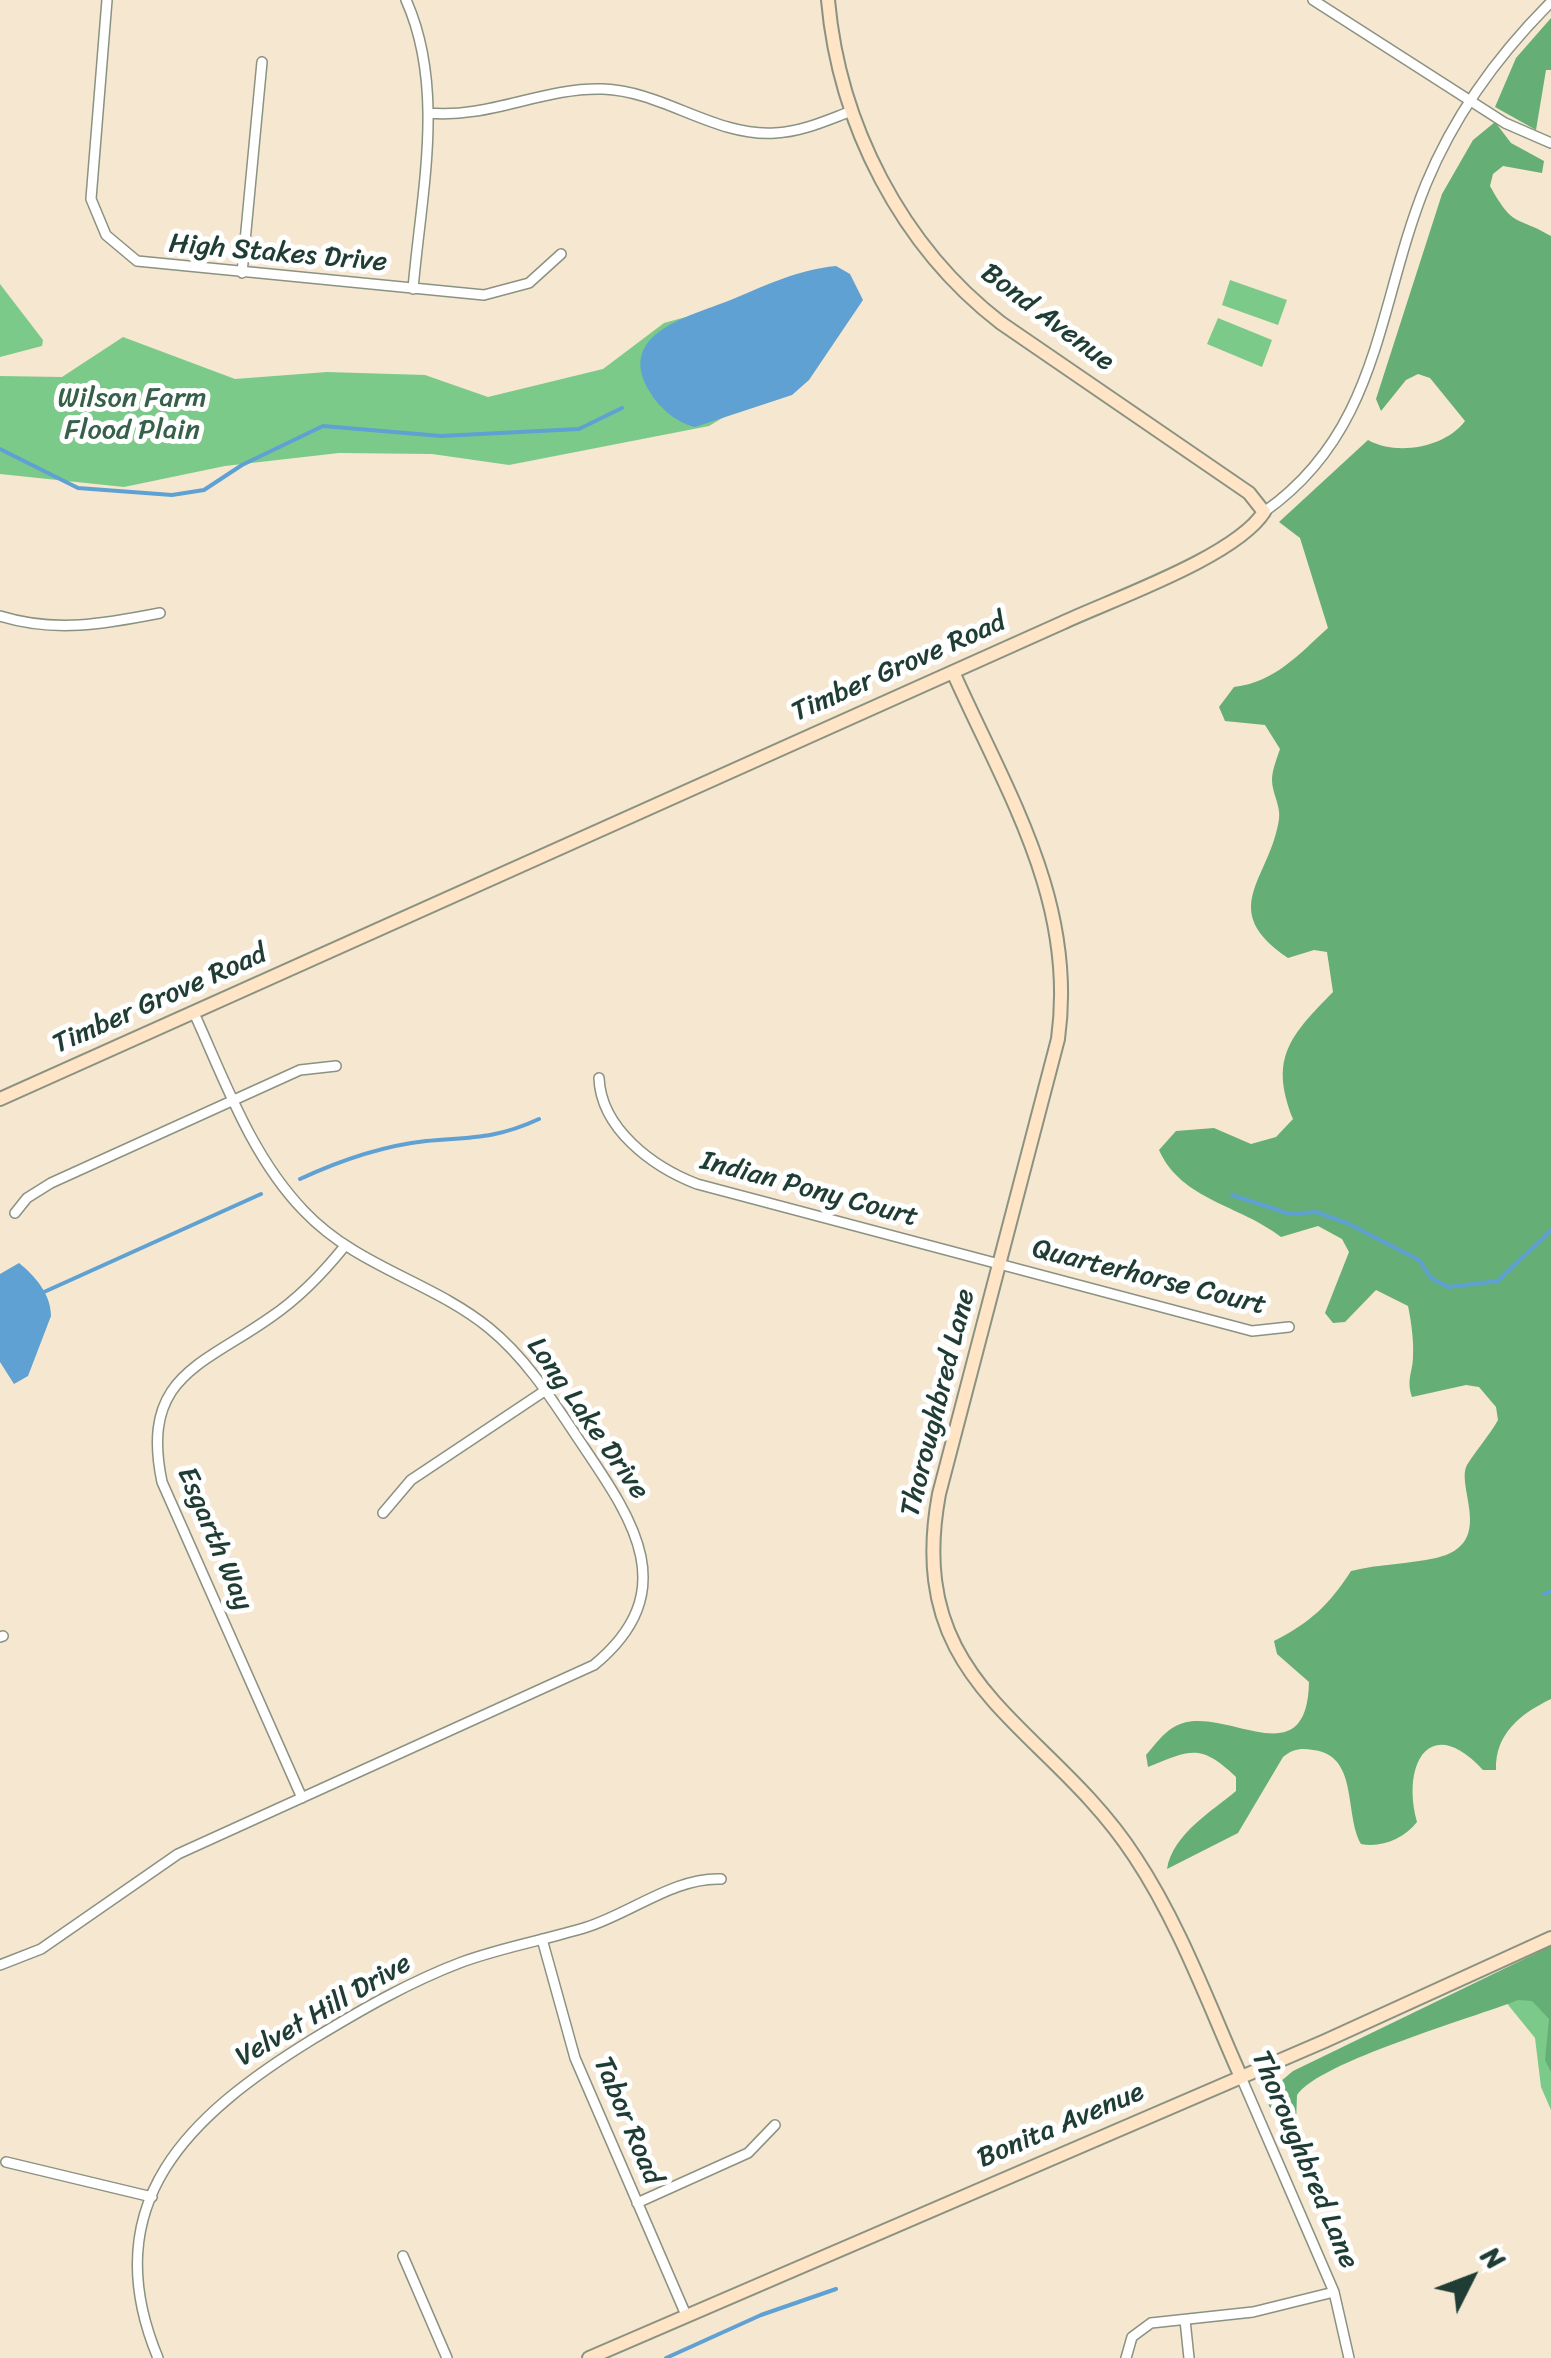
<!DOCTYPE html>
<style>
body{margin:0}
#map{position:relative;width:1551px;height:2358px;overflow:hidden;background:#f6e7d1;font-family:Sriracha,sans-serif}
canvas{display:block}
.north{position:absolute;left:1421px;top:2228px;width:100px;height:100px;-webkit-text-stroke:8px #fff;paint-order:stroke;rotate:48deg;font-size:28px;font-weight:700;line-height:40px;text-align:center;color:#1f3d34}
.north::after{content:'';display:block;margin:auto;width:35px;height:45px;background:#1f3d34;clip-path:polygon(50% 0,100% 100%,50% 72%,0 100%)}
</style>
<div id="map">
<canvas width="1551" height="2358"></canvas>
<div class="north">N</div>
</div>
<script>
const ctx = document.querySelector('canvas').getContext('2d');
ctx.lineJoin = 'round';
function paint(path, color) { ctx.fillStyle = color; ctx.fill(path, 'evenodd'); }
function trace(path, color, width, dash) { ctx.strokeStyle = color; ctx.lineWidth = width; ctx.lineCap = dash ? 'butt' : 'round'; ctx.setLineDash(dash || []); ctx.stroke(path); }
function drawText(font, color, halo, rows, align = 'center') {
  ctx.font = font + ' Sriracha,sans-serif'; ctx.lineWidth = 10; ctx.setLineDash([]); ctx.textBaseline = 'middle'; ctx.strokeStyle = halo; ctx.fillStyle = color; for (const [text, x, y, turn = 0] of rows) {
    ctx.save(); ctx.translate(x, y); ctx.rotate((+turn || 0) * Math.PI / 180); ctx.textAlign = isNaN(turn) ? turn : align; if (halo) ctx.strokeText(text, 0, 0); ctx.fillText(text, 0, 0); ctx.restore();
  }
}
paint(new Path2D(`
 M1230,280L1287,300L1278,325L1222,305Z
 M0,284L43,340L42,346L0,357Z
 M715,309L764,393L709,426L509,465L432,454L339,453L225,466L124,487L0,474V376L62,377L123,337L235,379L327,372L425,375L488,397L603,369L664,323Z
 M1218,318L1272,340L1262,367L1207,344Z
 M1551,1941V2110L1541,2087L1535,2038L1492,1985L1550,1959Z`), '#7cca89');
paint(new Path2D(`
 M1551,18V70H1546L1536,130L1495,107L1516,58Z
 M1495,122L1511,143L1544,161L1542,173L1503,166L1493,174L1490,186C1514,229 1515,215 1551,236V1699C1520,1714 1495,1734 1496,1770H1483C1430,1712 1401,1764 1417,1822C1404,1839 1381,1848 1361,1844C1344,1814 1359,1755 1313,1750C1301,1748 1293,1749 1283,1757L1238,1833L1167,1869C1173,1834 1211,1812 1236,1791V1777C1200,1743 1191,1750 1148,1767L1146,1755C1154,1746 1163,1733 1174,1727C1220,1699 1307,1783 1309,1682L1277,1654L1274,1641C1311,1622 1329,1605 1351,1571C1379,1564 1409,1564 1436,1558C1497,1544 1455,1487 1467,1465C1476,1450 1489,1436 1498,1420L1496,1407L1479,1387L1466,1385L1412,1397C1406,1379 1413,1372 1413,1356C1414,1341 1411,1320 1408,1306L1376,1290L1345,1322L1333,1323L1325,1313L1349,1252L1342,1239L1318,1226L1281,1237C1240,1205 1181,1200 1159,1150L1176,1131L1214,1128L1251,1144L1276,1137L1293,1119C1269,1058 1290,1036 1333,992L1327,952L1314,950L1288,958C1216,909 1270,880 1279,819C1281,806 1272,793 1272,780C1272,770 1277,758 1280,749L1265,725L1225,721L1219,707L1234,687C1275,682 1298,655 1328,628L1300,538L1279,522L1368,440C1396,456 1445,448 1465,421L1430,378L1418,374L1406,380L1381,411L1376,399L1442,194L1473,140Z
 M1551,1946V2072L1545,2060L1549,2019L1532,2001L1518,2000C1473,2018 1319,2062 1297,2095L1296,2123L1284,2128L1269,2106L1267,2093L1293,2071Z`), '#65ae75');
paint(new Path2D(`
 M836,266L850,274L863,300L809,380L792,395L695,427C675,422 658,407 648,389C616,331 695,315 733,299C769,284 797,270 836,266Z
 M19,1263C35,1276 51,1294 51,1316L28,1376L14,1384L0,1362V1274Z`), '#5ea1d2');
trace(new Path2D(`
 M0,449L78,488L172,495L204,490L242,465L323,426L441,436L579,429L622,408
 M300,1179C341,1160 381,1146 426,1141C471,1137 496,1139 539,1119
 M1232,1195L1290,1214L1316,1212L1347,1223L1419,1260L1431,1278L1448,1287L1498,1281L1551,1230
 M44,1292L261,1194
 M1544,1594L1551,1591
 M666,2358L761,2315L836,2289`), '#5ea1d2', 4);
const street = new Path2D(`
 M107,0L91,199L106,235L137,261L484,295L529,283L561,254
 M406,0C446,89 421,194 413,289
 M1313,0L1505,123L1551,143
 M428,113C489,119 543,87 603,89C663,91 715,137 775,133C801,132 825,121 849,112
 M242,273L262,62
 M1264,512C1381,430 1377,304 1426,184C1454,116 1499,54 1551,2
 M0,616C55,633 104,624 160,613
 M599,1078C601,1129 653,1167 697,1184L1252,1331L1289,1327
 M15,1213L27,1198L51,1183L300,1070L336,1066
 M383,1513L411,1480L546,1390
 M0,1637L3,1636
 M302,1798L162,1482C140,1376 202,1366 271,1317C299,1298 323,1273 344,1247
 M542,1939L575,2058L686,2315
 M0,1965L41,1949L178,1854L594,1665C685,1590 631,1517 579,1440C553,1401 527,1359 489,1328C431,1281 357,1267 304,1211C251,1156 225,1081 194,1013
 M1241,2077L1334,2292L1349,2358
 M6,2162L152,2197
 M637,2203L748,2153L775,2125
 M403,2256L447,2358
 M1185,2320L1189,2358
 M158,2358C93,2202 191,2114 313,2039C361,2010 409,1982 462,1962C503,1947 545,1940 587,1927C631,1913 675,1877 721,1879
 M1126,2358L1132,2337L1151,2323L1253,2312L1334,2292`);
const secondary = new Path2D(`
 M953,672C1007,793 1077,902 1058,1039L939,1494C903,1688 1047,1722 1135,1857C1180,1925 1208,2003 1241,2077
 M0,1099L1062,623C1113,599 1235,557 1264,512L1249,493L1001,323C901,246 839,124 828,0
 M589,2358L1325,2041L1551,1938`);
trace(street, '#8a9282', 12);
trace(secondary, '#8a9282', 16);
trace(street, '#fff', 9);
trace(secondary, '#ffe4c6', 12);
drawText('28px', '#1f3d34', '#fff', [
 ["High Stakes Drive",278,254,5],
 ["Bond Avenue",1047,318,37],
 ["Timber Grove Road",899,668,-24],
 ["Timber Grove Road",160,1000,-24],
 ["Indian Pony Court",809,1190,15],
 ["Quarterhorse Court",1149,1278,14],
 ["Thoroughbred Lane",939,1403,-76],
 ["Long Lake Drive",587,1419,55],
 ["Esgarth Way",214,1539,67],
 ["Velvet Hill Drive",324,2011,-30],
 ["Tabor Road",627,2121,67],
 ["Bonita Avenue",1061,2126,-23],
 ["Thoroughbred Lane",1304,2160,67]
]);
drawText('28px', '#366049', '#fff', [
 ["Wilson Farm",132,399],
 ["Flood Plain",132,431]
]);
</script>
